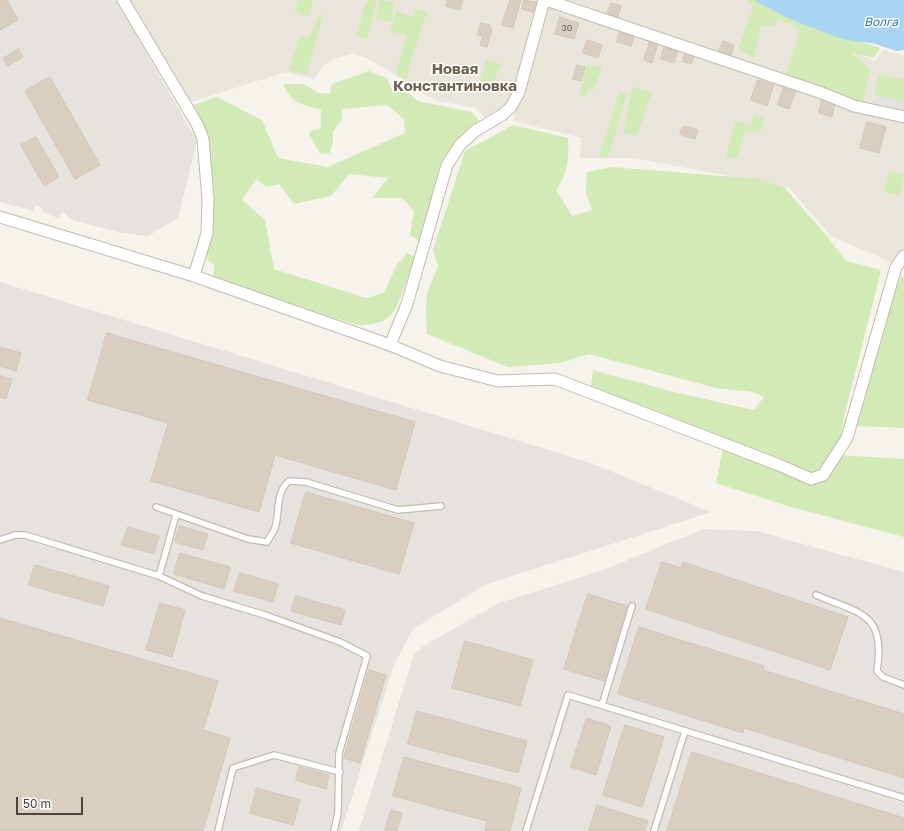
<!DOCTYPE html>
<meta charset="utf-8">
<style>
body{margin:0}
#map{position:relative;width:904px;height:831px;overflow:hidden;background:#f6f3ec;font-family:"Golos Text",sans-serif}
canvas{display:block}
.scale{position:absolute;left:16px;top:797px;width:67px;height:18px;box-sizing:border-box;border:2px solid #4b4439;border-top:0;padding-left:5px;font-size:12px;line-height:14px;white-space:nowrap;color:#4b4439;-webkit-text-stroke:3px #fff;paint-order:stroke}
</style>
<div id="map">
<canvas width="904" height="831"></canvas>
<div class="scale">50 m</div>
</div>
<script>
const ctx = document.querySelector('canvas').getContext('2d');
ctx.lineJoin = 'round';
function paint(path, color) { ctx.fillStyle = color; ctx.fill(path, 'evenodd'); }
function trace(path, color, width, dash) { ctx.strokeStyle = color; ctx.lineWidth = width; ctx.lineCap = dash ? 'butt' : 'round'; ctx.setLineDash(dash || []); ctx.stroke(path); }
function drawText(font, color, halo, rows, align = 'center') {
  ctx.font = font + ' "Golos Text",sans-serif'; ctx.lineWidth = 3; ctx.setLineDash([]); ctx.textBaseline = 'middle'; ctx.strokeStyle = halo; ctx.fillStyle = color; for (const [text, x, y, turn = 0] of rows) {
    ctx.save(); ctx.translate(x, y); ctx.rotate((+turn || 0) * Math.PI / 180); ctx.textAlign = isNaN(turn) ? turn : align; if (halo) ctx.strokeText(text, 0, 0); ctx.fillText(text, 0, 0); ctx.restore();
  }
}
paint(new Path2D(`
 M127,0H539L510,105L488,120L475,108L439,101L417,91L393,73L365,57L353,54L334,58L323,66L315,79L285,72L189,103Z
 M552,0H745L803,29L875,61L883,50L904,56V113L874,110Z
 M546,2L904,119V250L895,264L831,236L789,188L635,158H580L582,138L513,121Z`), '#eae5da');
paint(new Path2D(`
 M0,0H116L197,141L178,218L148,236L122,233L72,220L63,212L58,218L42,212L41,207L35,206L33,211L0,202Z
 M0,282L588,462L711,512L485,585L413,629L394,665L341,831H0Z
 M704,529L756,531L904,572V831H359L414,654L425,645L499,603L603,570Z`), '#e6e2dd');
paint(new Path2D(`
 M298,0H313L309,17L295,11Z
 M368,0H377L367,40L356,36L365,5Z
 M380,0L394,2L391,22L375,19Z
 M746,0H776L840,35L880,48L874,58L850,52L870,70L863,104L786,75L800,29L779,19L773,25L761,26L754,58L738,49L753,8Z
 M415,8L427,12L410,64L406,81L396,72L407,36L390,31L397,11L413,17Z
 M319,15H323L307,74L289,70L300,36L309,38Z
 M486,59L501,64L491,87L479,84Z
 M587,65L602,68L594,90L588,88L585,97L579,96Z
 M369,71L387,78L393,92H407L418,101L472,112L482,124L459,141L420,241L410,235L414,211L402,198H372L388,178L349,174L331,196L294,204L279,184L266,187L256,179L242,200L265,220L274,269L366,298L384,293L396,266L407,253L415,257C411,269 407,281 402,293C392,320 386,324 357,325L213,278L214,265L206,258L211,234V196L190,106L217,97L262,120L278,158L328,167L405,133L404,119L387,105L342,109V120L333,131V141L330,153L320,154L309,134L312,130L321,129V110C303,104 291,104 283,84H304L318,93L330,94L332,84Z
 M879,74L904,80V102L874,95Z
 M633,87L652,91L637,135L623,132Z
 M619,92L627,94L608,157H599Z
 M754,115L764,118L760,133L745,131L737,159L726,156L735,121L751,126Z
 M513,125L568,138C569,157 568,174 556,190L572,216L592,210L586,193L587,172L612,167L759,179L785,188L826,235L846,261L881,270L844,417L838,455L904,459V537L791,507L716,483L725,438L591,386L593,370L674,392L754,410L764,397L753,392L716,388L589,354L560,363L508,367L427,334L426,314L427,293L438,266L433,250L465,151Z
 M889,170L904,175L900,195L884,192Z
 M901,277H904V428L857,426L894,292Z`), '#d2eab5');
paint(new Path2D(`
 M874,95L904,102V112L871,108Z`), '#e5e3e0');
paint(new Path2D(`
 M753,0H904V50L896,51L876,44L842,39L790,19Z`), '#a9d4f2');
const building = new Path2D(`
 M0,0H7L18,20L0,30Z
 M448,0H463L460,10L446,6Z
 M510,0H521L513,28L502,25Z
 M524,0L537,2L534,12L522,9Z
 M611,3L621,6L618,17L607,14Z
 M560,17L579,23L574,39L555,34Z
 M481,23L490,25V28L492,29L487,47L480,45L483,36L478,35Z
 M620,31L634,35L631,46L617,42Z
 M587,40L602,45L598,58L583,53Z
 M650,41L658,44L652,63L644,60Z
 M723,41L734,45L731,56L719,51Z
 M665,46L678,50L674,63L661,59Z
 M18,49L23,57L8,66L3,59Z
 M685,53L694,56L691,64L683,62Z
 M577,65L585,67L581,81L573,79Z
 M50,77L100,165L75,179L25,91Z
 M758,80L774,85L767,106L751,100Z
 M784,86L796,90L789,109L778,105Z
 M822,100L835,103L832,117L819,113Z
 M867,122L886,127L879,153L860,148Z
 M683,126L698,130L695,139L680,134Z
 M36,137L59,177L44,186L21,145Z
 M107,333L415,422L396,490L275,455L259,512L151,481L168,423L88,400Z
 M0,347L21,353L16,371L0,366Z
 M0,376L12,379L6,399L0,397Z
 M306,492L414,523L399,574L291,543Z
 M180,526L208,534L203,550L175,542Z
 M128,527L159,536L154,554L122,545Z
 M180,553L230,567L224,589L174,574Z
 M662,562L681,568L683,562L848,617L830,670L646,609Z
 M35,565L109,586L103,606L29,585Z
 M240,573L278,584L273,602L234,591Z
 M588,594L627,606L604,681L564,669Z
 M296,596L345,610L341,625L291,611Z
 M160,603L185,610L172,657L146,650Z
 M0,618L218,681L203,730L230,738L203,831H0Z
 M639,627L764,666L763,670L904,714V778L744,728L743,733L618,694Z
 M465,641L533,660L520,706L452,688Z
 M369,670L386,675L360,763L344,758Z
 M417,711L527,741L518,773L408,744Z
 M587,718L611,726L596,775L571,767Z
 M625,725L664,737L642,807L603,795Z
 M692,752L904,818V831H667Z
 M404,757L521,788L510,831H485L487,821L393,796Z
 M299,767L329,775L326,789L296,780Z
 M257,788L300,800L293,825L250,813Z
 M597,805L648,821L645,831H589Z
 M391,810L402,813L397,831H385Z`);
paint(building, '#d8cfc1');
trace(building, '#d3c7b4', 1);
const service = new Path2D(`
 M156,507L248,539L267,542C269,538 273,533 275,528C280,512 275,493 289,481L306,482L398,510L441,506
 M0,540L15,535H25L159,576L202,596L268,616L340,642L367,656L339,753L338,813L334,831
 M159,576L176,515
 M816,595C861,614 886,613 877,671L883,677L904,685
 M602,705L632,606
 M218,831L233,768L274,755L340,772
 M526,831L568,695L904,798
 M654,831L685,731`);
const minor = new Path2D(`
 M123,0L197,124L203,139L208,199L207,233L194,276
 M546,0L822,93L854,106L904,117
 M0,217L194,276L390,345L440,366L498,381L555,379L779,465L811,479L823,475L847,438L896,267L904,256
 M390,345L407,304L447,165L460,145L475,131L502,115L511,107L519,92L544,0`);
trace(service, '#c2bbae', 8);
trace(minor, '#c2bbae', 13);
trace(service, '#fff', 5.5);
trace(minor, '#fff', 11);
drawText('9px', '#6e675b', null, [
 ["30",567,28]
]);
drawText('italic 12px', '#2e7ab2', '#fff', [
 ["Волга",881,22]
]);
drawText('bold 15px', '#6e6250', '#fff', [
 ["Новая",455,69],
 ["Константиновка",455,86]
]);
</script>
